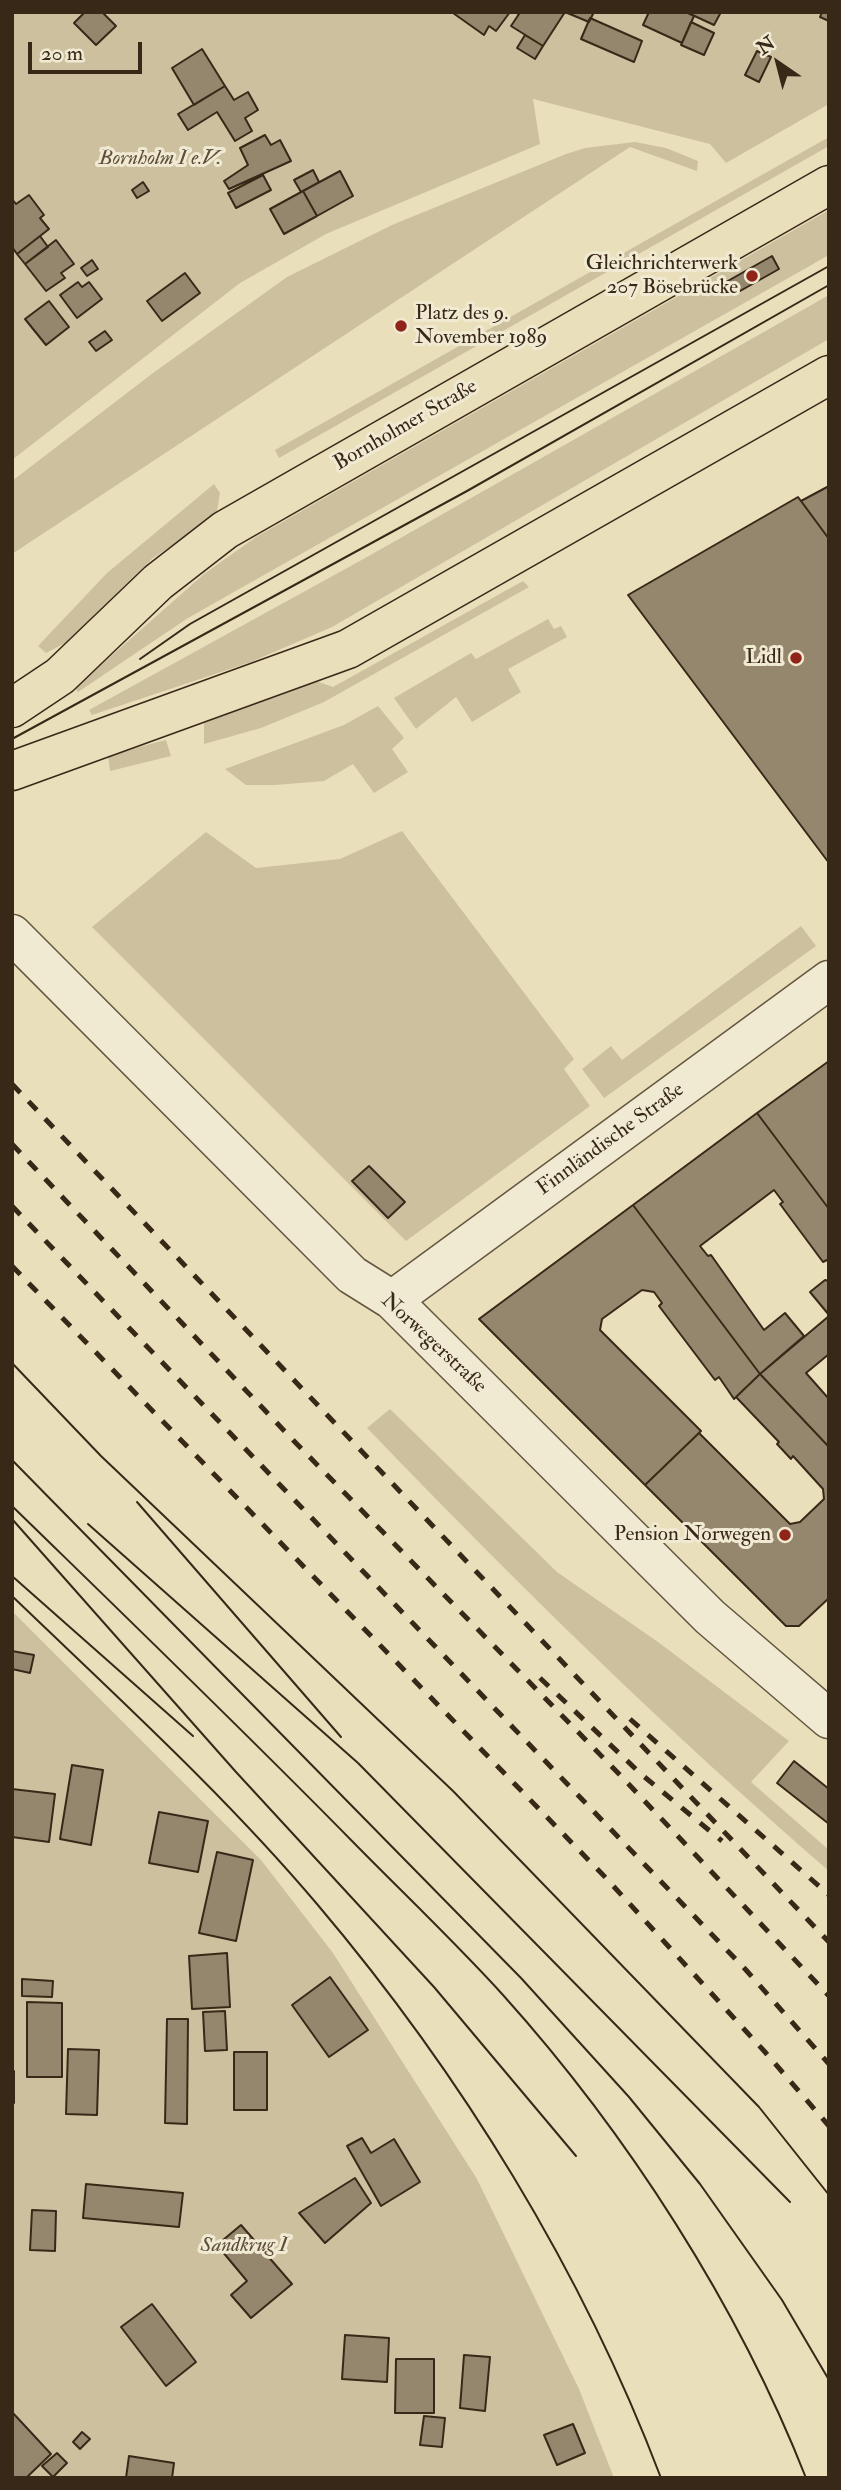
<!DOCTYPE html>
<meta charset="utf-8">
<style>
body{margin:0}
#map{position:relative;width:841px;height:2490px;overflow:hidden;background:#eadfbb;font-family:"IM FELL Double Pica",serif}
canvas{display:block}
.frame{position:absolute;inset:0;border:14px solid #382818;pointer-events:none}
.north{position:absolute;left:743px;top:28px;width:70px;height:70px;-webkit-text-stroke:5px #f1ead3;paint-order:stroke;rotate:325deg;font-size:19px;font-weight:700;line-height:28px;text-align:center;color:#382818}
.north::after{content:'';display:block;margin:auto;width:24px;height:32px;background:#382818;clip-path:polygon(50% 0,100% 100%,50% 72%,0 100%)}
.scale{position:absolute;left:28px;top:42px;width:114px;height:32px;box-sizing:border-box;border:4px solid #382818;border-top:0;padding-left:9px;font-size:21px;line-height:24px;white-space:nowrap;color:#382818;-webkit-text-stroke:5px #f1ead3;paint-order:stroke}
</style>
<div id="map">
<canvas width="841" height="2490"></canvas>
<div class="frame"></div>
<div class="north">N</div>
<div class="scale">20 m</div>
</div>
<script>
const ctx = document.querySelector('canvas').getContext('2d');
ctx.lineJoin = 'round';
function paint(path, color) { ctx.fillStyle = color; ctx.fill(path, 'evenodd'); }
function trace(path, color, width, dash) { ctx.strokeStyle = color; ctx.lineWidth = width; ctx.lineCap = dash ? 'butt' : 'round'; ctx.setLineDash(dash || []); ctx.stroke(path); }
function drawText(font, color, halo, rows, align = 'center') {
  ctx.font = font + ' "IM FELL Double Pica",serif'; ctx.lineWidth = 6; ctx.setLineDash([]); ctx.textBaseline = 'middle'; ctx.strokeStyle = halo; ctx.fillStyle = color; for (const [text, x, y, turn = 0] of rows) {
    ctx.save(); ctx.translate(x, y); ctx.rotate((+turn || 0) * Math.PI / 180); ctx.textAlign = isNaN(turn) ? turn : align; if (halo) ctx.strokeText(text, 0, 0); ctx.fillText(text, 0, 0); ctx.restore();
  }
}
paint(new Path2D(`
 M12,12H829V104L726,163L710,144L533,99L540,144L326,234L240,283L12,460Z
 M829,137V146L279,458L275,450Z
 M635,142L666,148L698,161L697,171L630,147L12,554V481L153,373L287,277L392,225L566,154L585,148Z
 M829,210V255L188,618L78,692L75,688L204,574L256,537Z
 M829,295V339L332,627L251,662L92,715L89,710L367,557Z
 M214,484L220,493L216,516L153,558L65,643L46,653L38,646L107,573Z
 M523,581L529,587L324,702L261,728L204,744V722L310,679L333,687Z
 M548,619L554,629L561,626L567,637L508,669L521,692L472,722L456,697L416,729L394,698L471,653L476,659Z
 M378,706L404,738L392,749L408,772L374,793L353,764L324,781L275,785H246L225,769L344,725Z
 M166,740L171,756L110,771L108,755Z
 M402,831L574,1059L564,1069L590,1106L406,1241L92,927L206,832L256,868L340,859Z
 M801,926L816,946L604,1098L582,1069L611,1046L622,1060Z
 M390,1409L557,1572L658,1642L789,1741L751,1782L829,1850V1871C667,1731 515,1582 367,1428Z
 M12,1611L261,1860L333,1953L477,2179L579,2389L614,2478H12Z`), '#ccc09f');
const building = new Path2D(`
 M85,12H102L116,26L96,45L74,23Z
 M510,12L496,31L489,26L484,35L453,13Z
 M515,12H565L543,46L511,26L519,14Z
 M565,12H594L589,22Z
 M649,12H686L694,16L682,43L643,25Z
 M686,12H721L714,25Z
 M822,12H829V21L820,17Z
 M590,18L642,41L634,62L581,39Z
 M691,22L714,33L704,55L681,45Z
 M525,35L543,46L535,59L517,48Z
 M202,49L225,86L194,105L172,68Z
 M757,51L771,57L759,82L745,75Z
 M225,86L234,100L248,92L258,110L245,118L252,131L235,141L217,112L188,130L178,114Z
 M265,135L271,145L280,140L291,161L229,189L224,181L248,165L240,148Z
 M313,170L319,182L301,192L294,180Z
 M340,171L353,196L317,216L303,191Z
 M263,175L271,190L236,208L228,193Z
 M143,182L149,191L137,198L132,190Z
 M303,191L317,216L284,234L270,209Z
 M29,195L44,215L40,218L49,229L17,254L12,247V199L16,204Z
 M40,236L48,247L25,264L17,254Z
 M56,240L74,264L61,273L65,278L46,291L25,264Z
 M772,256L779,269L733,295L726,282Z
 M92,260L98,269L87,276L81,268Z
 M185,273L200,293L162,321L147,301Z
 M78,282L82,287L89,282L102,299L77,318L60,295Z
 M49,301L69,327L46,345L25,319Z
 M105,331L112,340L96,351L89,342Z
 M829,486V539L801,501Z
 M798,497L829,539V863L628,595Z
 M829,1061V1209L757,1113Z
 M757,1113L829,1209V1262L827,1260L823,1262L780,1204L783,1202L774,1190L700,1246L708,1256L711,1255L764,1330L785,1313L804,1336L760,1374L633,1205Z
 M369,1166L405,1202L388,1218L352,1181Z
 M633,1205L760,1374L734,1399L719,1377L715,1380L659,1306L662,1303L654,1292L642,1290L602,1319L600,1330L701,1431L645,1485L479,1319Z
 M825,1280L829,1281V1315L810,1292Z
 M829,1316V1354L806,1373L829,1399V1447L760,1374Z
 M760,1374L829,1447V1598L799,1626H786L645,1485L699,1433L790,1524L800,1522L824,1499L823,1489L793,1456L791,1459L777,1444L779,1442L736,1397Z
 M12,1651L34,1655L30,1673L12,1669Z
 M794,1761L829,1789V1824L777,1783Z
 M72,1765L103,1770L91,1845L60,1839Z
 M12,1789L55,1794L49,1842L12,1837Z
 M159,1812L208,1821L198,1872L149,1863Z
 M217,1852L253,1860L236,1941L199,1933Z
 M227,1953L230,2007L192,2009L189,1956Z
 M330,1977L368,2030L329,2057L292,2005Z
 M22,1979L53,1981L52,1997L22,1996Z
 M27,2002L62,2003V2077H27Z
 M225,2011L227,2050L205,2051L203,2012Z
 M167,2019H188L187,2124L165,2123Z
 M68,2049L99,2050L97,2115L66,2114Z
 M234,2052H267V2110H234Z
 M12,2071H14V2103H12Z
 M362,2138L371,2153L394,2139L420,2182L381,2206L347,2146Z
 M355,2178L371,2203L325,2243L299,2213Z
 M86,2184L183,2193L179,2227L83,2218Z
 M32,2210L56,2211L55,2251L30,2250Z
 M241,2225L292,2284L251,2318L231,2295L247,2281L217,2245Z
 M152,2304L196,2362L166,2386L121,2327Z
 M345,2335L389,2338L387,2382L342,2379Z
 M464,2355L490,2357L485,2411L460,2408Z
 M396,2359H434V2413H395Z
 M12,2412L51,2454L26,2478H12Z
 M424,2416L445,2418L442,2447L420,2445Z
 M573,2424L585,2453L557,2465L544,2435Z
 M82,2432L90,2439L80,2449L73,2442Z
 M57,2453L67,2463L53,2477L42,2466Z
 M129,2456L174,2463L172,2478H126Z`);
paint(building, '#95876d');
trace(building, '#382818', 2);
const minor = new Path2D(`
 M12,934L352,1275L392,1300L710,1617L829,1719
 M392,1300L829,980`);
const major = new Path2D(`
 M12,708L60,676L158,582L225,530L829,185
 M12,771L348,649L829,375`);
trace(minor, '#645641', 41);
trace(major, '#382818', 41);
trace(minor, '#f1ead3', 38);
trace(major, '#eadfbb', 38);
trace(new Path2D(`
 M140,659L190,624L829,266
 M12,739L467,491L829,285
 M12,1363L101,1456L453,1791L759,2107L829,2195
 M12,1460L521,1978L629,2097L700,2184L782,2300L829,2380
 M137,1502L341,1737
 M12,1506C126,1617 240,1727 352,1841C402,1892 455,1942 503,1995C627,2133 738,2305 806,2478
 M12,1519L236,1772L434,1987L576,2156
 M88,1524L358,1763L790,2202
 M12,1576L193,1736
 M12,1596C116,1696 224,1794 317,1904C461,2074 582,2270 661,2478`), '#382818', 2);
trace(new Path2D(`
 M12,1084L829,1942
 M12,1144L293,1440L620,1775L829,1996
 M12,1206L746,1970L829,2064
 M12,1266L606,1878L765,2052L829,2126
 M540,1678L641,1774L722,1841
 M630,1719L829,1895`), '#382818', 5, [12, 12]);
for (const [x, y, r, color] of [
 [752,276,7,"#8f2418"],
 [401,326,7,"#8f2418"],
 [796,658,7,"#8f2418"],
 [785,1535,7,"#8f2418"]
]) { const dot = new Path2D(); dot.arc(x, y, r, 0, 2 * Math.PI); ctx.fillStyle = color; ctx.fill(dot); trace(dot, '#f1ead3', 2.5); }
drawText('italic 21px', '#5d4e3a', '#f1ead3', [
 ["Bornholm I e.V.",160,159],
 ["Sandkrug I",244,2246]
]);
drawText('21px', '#382818', '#f1ead3', [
 ["Gleichrichterwerk",738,264],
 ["207 Bösebrücke",738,288],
 ["Platz des 9.",415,314,"left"],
 ["November 1989",415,338,"left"],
 ["Lidl",782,658],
 ["Pension Norwegen",771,1535]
], 'right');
drawText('21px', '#382818', '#f1ead3', [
 ["Bornholmer Straße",406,426,-30],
 ["Finnländische Straße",611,1140,-36],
 ["Norwegerstraße",433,1344,43]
]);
</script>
